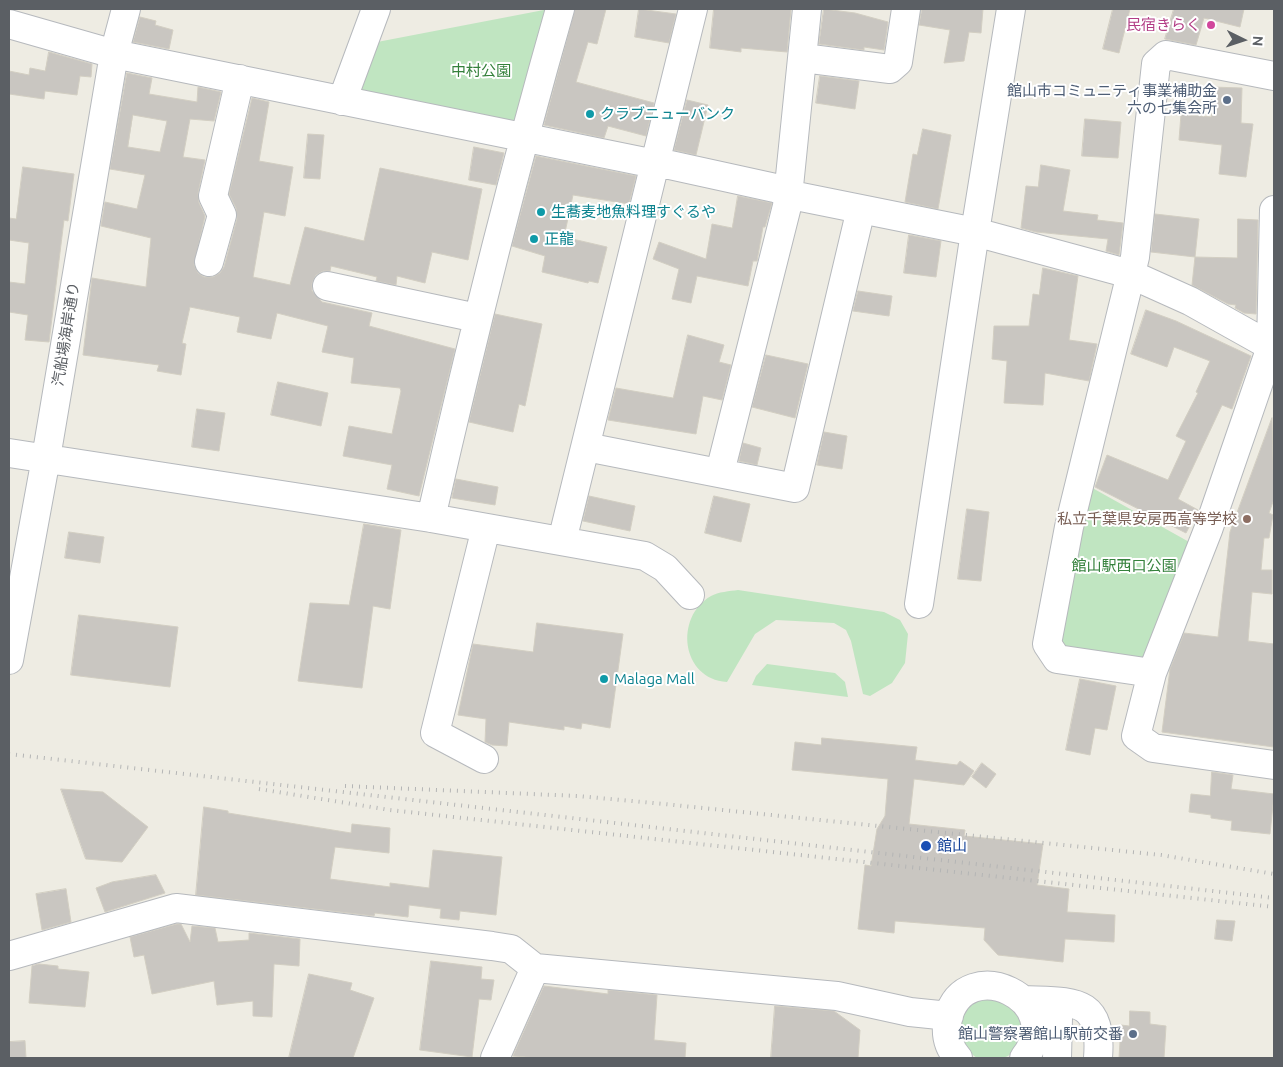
<!DOCTYPE html>
<meta charset="utf-8">
<style>
body{margin:0}
#map{position:relative;width:1283px;height:1067px;overflow:hidden;background:#eeece3;font-family:Ubuntu,sans-serif}
canvas{display:block}
.frame{position:absolute;inset:0;border:10px solid #5b5f64;pointer-events:none}
.north{position:absolute;left:1218px;top:15px;width:50px;height:50px;-webkit-text-stroke:4px #fff;paint-order:stroke;rotate:94deg;font-size:14px;font-weight:700;line-height:20px;text-align:center;color:#5b5f64}
.north::after{content:'';display:block;margin:auto;width:18px;height:22px;background:#5b5f64;clip-path:polygon(50% 0,100% 100%,50% 72%,0 100%)}
</style>
<div id="map">
<canvas width="1283" height="1067"></canvas>
<div class="frame"></div>
<div class="north">N</div>
</div>
<script>
const ctx = document.querySelector('canvas').getContext('2d');
ctx.lineJoin = 'round';
function paint(path, color) { ctx.fillStyle = color; ctx.fill(path, 'evenodd'); }
function trace(path, color, width, dash) { ctx.strokeStyle = color; ctx.lineWidth = width; ctx.lineCap = dash ? 'butt' : 'round'; ctx.setLineDash(dash || []); ctx.stroke(path); }
function drawText(font, color, halo, rows, align = 'center') {
  ctx.font = font + ' Ubuntu,"Noto Sans JP",sans-serif'; ctx.lineWidth = 4; ctx.setLineDash([]); ctx.textBaseline = 'middle'; ctx.strokeStyle = halo; ctx.fillStyle = color; for (const [text, x, y, turn = 0] of rows) {
    ctx.save(); ctx.translate(x, y); ctx.rotate((+turn || 0) * Math.PI / 180); ctx.textAlign = isNaN(turn) ? turn : align; if (halo) ctx.strokeText(text, 0, 0); ctx.fillText(text, 0, 0); ctx.restore();
  }
}
paint(new Path2D(`
 M549,9L516,121L507,124L352,95L372,43Z
 M1087,485L1191,543L1143,662L1060,651L1080,509Z
 M738,590L884,612L900,620L908,634L905,663L892,683L870,696L863,694L851,641L846,630L834,623L776,620L755,634L727,682C681,679 674,617 711,596C718,592 730,591 738,590Z
 M767,664L835,673L845,682L848,697L752,685L756,676Z
 M997,998L1016,1009L1024,1030C1009,1062 1012,1058 977,1058C956,1045 954,1009 981,1000C986,998 992,999 997,998Z`), '#c0e5c1');
const building = new Path2D(`
 M575,9H606L597,44L588,42L576,82L654,103L646,136L608,126L604,138L544,125Z
 M639,9L676,14L669,43L635,37Z
 M714,9H791L787,52L741,48V52L710,48Z
 M824,9L855,13L888,22L884,50L864,47V50L819,44Z
 M922,9H983L981,33L969,32L964,61L944,63L950,30L919,25Z
 M1113,9H1130L1119,53L1103,49Z
 M1174,9H1244L1240,27L1204,18L1196,45L1165,39Z
 M140,17L156,21L155,25L173,30L169,49L133,42Z
 M49,52L92,64L91,77L80,76L77,95L45,91L44,99L9,94V71L29,75L30,68L45,71Z
 M127,73L152,78L149,94L197,102L198,87L221,92L214,121L190,119L183,157L205,160L198,193L199,203L205,216L194,265L198,273L204,277H213L220,273L224,267L237,219L236,208L229,194L252,98L269,102L259,161L293,167L285,216L264,212L253,277L290,285L305,227L364,241L380,168L482,189L468,260L432,252L425,283L397,276L396,285L376,281L377,277L331,266L330,271H323L316,275L312,283V291L322,302L372,313L369,326L455,349L419,496L387,489L392,465L343,456L349,426L392,434L401,391L400,388L351,383L354,358L322,352L328,326L277,313L271,339L237,332L240,317L190,307L182,343L186,344L181,375L157,371L159,365L83,355L92,278L146,287L151,238L101,226L105,202L137,209L145,175L110,169ZM133,115L167,121L160,152L128,147Z
 M820,76L859,81L855,109L816,103Z
 M1212,87L1242,88L1241,123L1253,124L1246,177L1219,174L1222,145L1179,140L1181,114L1211,117Z
 M687,100L708,105L696,155L674,150Z
 M1085,119L1121,122L1118,158L1082,156Z
 M923,129L951,135L938,209L905,202L913,154L917,155Z
 M308,134L324,135L320,179L304,178Z
 M474,147L504,153L496,185L469,180Z
 M536,156L636,176L629,204L573,195L564,237L607,247L598,283L589,281L588,283L542,272L545,256L512,246Z
 M1041,165L1070,170L1063,211L1098,215L1097,220L1123,223L1119,255L1106,251L1108,239L1036,232L1021,228L1026,186L1038,187Z
 M23,167L74,174L68,221L64,220L49,342L25,340L28,315L9,312V282L25,284L29,243L9,240V218L16,219Z
 M738,196L772,203L765,227H763L757,261H753L748,286L697,276L691,303L672,299L679,269L653,259L659,242L706,259L712,224L732,228Z
 M1155,214L1199,219L1195,257L1151,252Z
 M1238,219L1258,220L1256,314L1244,313L1235,308L1236,305L1228,304L1192,285L1195,257L1237,258Z
 M909,235L941,241L936,277L904,273Z
 M1043,268L1078,276L1069,340L1097,344L1089,381L1045,373L1043,405L1004,403L1007,361L992,359L994,326H1029L1033,294L1039,295Z
 M858,291L892,296L889,316L853,311Z
 M1146,310L1176,321L1251,356L1232,409L1222,405L1178,499L1198,510L1186,533L1095,487L1107,455L1168,480L1186,441L1176,436L1198,393L1196,392L1210,361L1174,347L1167,367L1131,354Z
 M495,314L542,324L525,406L519,404L513,432L469,422Z
 M688,335L724,345L719,362L731,365L722,400L703,396L696,434L608,420L616,388L673,398Z
 M766,355L808,364L795,418L752,407Z
 M278,382L328,393L321,426L271,415Z
 M197,409L225,413L219,451L192,447Z
 M1272,418L1274,499L1269,513L1273,515L1269,538H1264L1261,570H1272V594L1252,592L1248,641L1274,644V747L1162,732L1170,669L1184,633L1218,637L1230,532Z
 M824,432L847,436L842,469L817,465Z
 M743,443L761,448L757,465L739,461Z
 M456,479L498,487L495,505L452,498Z
 M589,496L635,506L630,531L583,521Z
 M714,496L750,504L741,542L705,533Z
 M967,509L989,512L981,581L958,579Z
 M364,524L401,530L390,609L373,606L362,688L298,681L310,603L349,605Z
 M69,532L104,537L100,563L65,558Z
 M79,615L178,627L170,687L71,675Z
 M537,623L623,634L610,728L582,723L581,729L564,726V730L509,722L507,746L492,745L485,742L486,719L458,715L473,644L533,652Z
 M1080,679L1116,686L1107,730L1095,728L1090,755L1066,750Z
 M822,738L917,747L915,760L957,765L960,761L974,771L964,785L914,779L909,824L965,830L964,836L1043,844L1037,885L1069,889L1067,912L1115,915L1114,942L1065,939L1063,962L998,955L984,940L985,928L895,921L894,933L858,929L865,865L871,866L877,829L885,816L888,779L792,770L795,742L821,745Z
 M982,763L996,774L986,788L972,777Z
 M1212,772L1233,775L1231,789L1274,794L1270,834L1231,830L1232,821L1211,818V815L1189,812L1191,794L1210,796Z
 M61,789L103,792L148,827L122,862L86,859Z
 M204,807L228,811V813L351,833L352,824L390,828L389,853L335,847L330,879L390,887V883L429,888L433,850L502,857L496,915L460,911L459,920L440,918L441,909L409,905L408,917L375,913L374,916L196,895Z
 M156,875L165,893L105,912L96,888L112,882Z
 M66,889L71,922L42,930L36,894Z
 M1217,920L1235,921L1232,941L1215,939Z
 M177,924H181L190,942L192,926L215,928L218,942L249,940V933L300,939L299,966L274,964L272,1017L253,1016V1001L217,1005L214,981L152,994L144,955L134,957L130,937Z
 M431,961L482,967L481,979L494,980L491,1000L479,999L472,1057L420,1050Z
 M39,964L58,966V969L89,972L85,1007L29,1003L32,966Z
 M309,974L352,983L350,990L374,998L353,1058H289Z
 M544,986L608,994V990L657,995L654,1040L686,1043L685,1058H538L513,1056Z
 M775,1006L834,1011L860,1030L858,1058H771Z
 M1130,1011L1150,1012V1024L1166,1026L1164,1058H1119L1121,1025L1129,1026Z
 M25,1041L26,1058H9V1042Z`);
paint(building, '#c9c6c1');
trace(building, '#d2cec2', 1);
const minor = new Path2D(`
 M9,24L114,54L655,164L670,165L775,188L801,197L975,232L1130,274L1190,301L1274,348
 M803,58L890,69L898,62L906,9
 M342,101L376,9
 M1274,210L1271,347L1208,530L1152,673L1136,736L1153,748L1274,765
 M209,262L222,215L213,196L240,79
 M327,286L477,318
 M586,447L795,488L861,209
 M9,453L431,518L645,556L665,568L690,595
 M720,472L787,206L807,9
 M431,518C470,347 512,177 560,9
 M562,541L693,9
 M919,604L975,232L1011,9
 M9,660L46,458L114,54L126,9
 M1152,673L1057,659L1047,644L1069,527L1135,257L1156,64L1166,55L1274,76
 M484,759L435,733L486,528
 M9,956L176,908L492,946L511,949L535,968L837,996L910,1012L949,1016
 M1023,1000C1072,1002 1103,996 1098,1058
 M495,1058L535,968
 M958,1058C948,1047 945,1033 948,1018C965,951 1070,1000 1024,1058
 M1057,1058L1058,1018`);
trace(minor, '#b6b9bd', 30);
trace(minor, '#fff', 28);
trace(new Path2D(`
 M9,754L1274,898
 M345,786L578,796L664,804L1161,855L1274,874
 M259,789L390,810L1274,907`), '#b4b5b5', 4, [1, 6]);
for (const [x, y, r, color] of [
 [1211,25,5,"#d1479c"],
 [1227,100,5,"#5c6f8a"],
 [590,114,5,"#0f9aa8"],
 [541,212,5,"#0f9aa8"],
 [534,239,5,"#0f9aa8"],
 [1247,519,5,"#8d6e63"],
 [604,679,5,"#0f9aa8"],
 [926,846,6,"#1a4fb4"],
 [1133,1034,5,"#5c6f8a"]
]) { const dot = new Path2D(); dot.arc(x, y, r, 0, 2 * Math.PI); ctx.fillStyle = color; ctx.fill(dot); trace(dot, '#fff', 2); }
drawText('15px', '#b23c85', '#fff', [
 ["民宿きらく",1201,25]
], 'right');
drawText('15px', '#35813c', '#fff', [
 ["中村公園",481,71],
 ["館山駅西口公園",1124,566]
]);
drawText('15px', '#4e5e75', '#fff', [
 ["館山市コミュニティ事業補助金",1217,91],
 ["六の七集会所",1217,108],
 ["館山警察署館山駅前交番",1123,1034]
], 'right');
drawText('15px', '#0d838f', '#fff', [
 ["クラブニューバンク",600,114],
 ["生蕎麦地魚料理すぐるや",551,212],
 ["正龍",544,239],
 ["Malaga Mall",614,679]
], 'left');
drawText('15px', '#5b5f64', '#fff', [
 ["汽船場海岸通り",66,334,-81]
]);
drawText('15px', '#785e54', '#fff', [
 ["私立千葉県安房西高等学校",1237,519]
], 'right');
drawText('15px', '#164399', '#fff', [
 ["館山",937,846]
], 'left');
</script>
